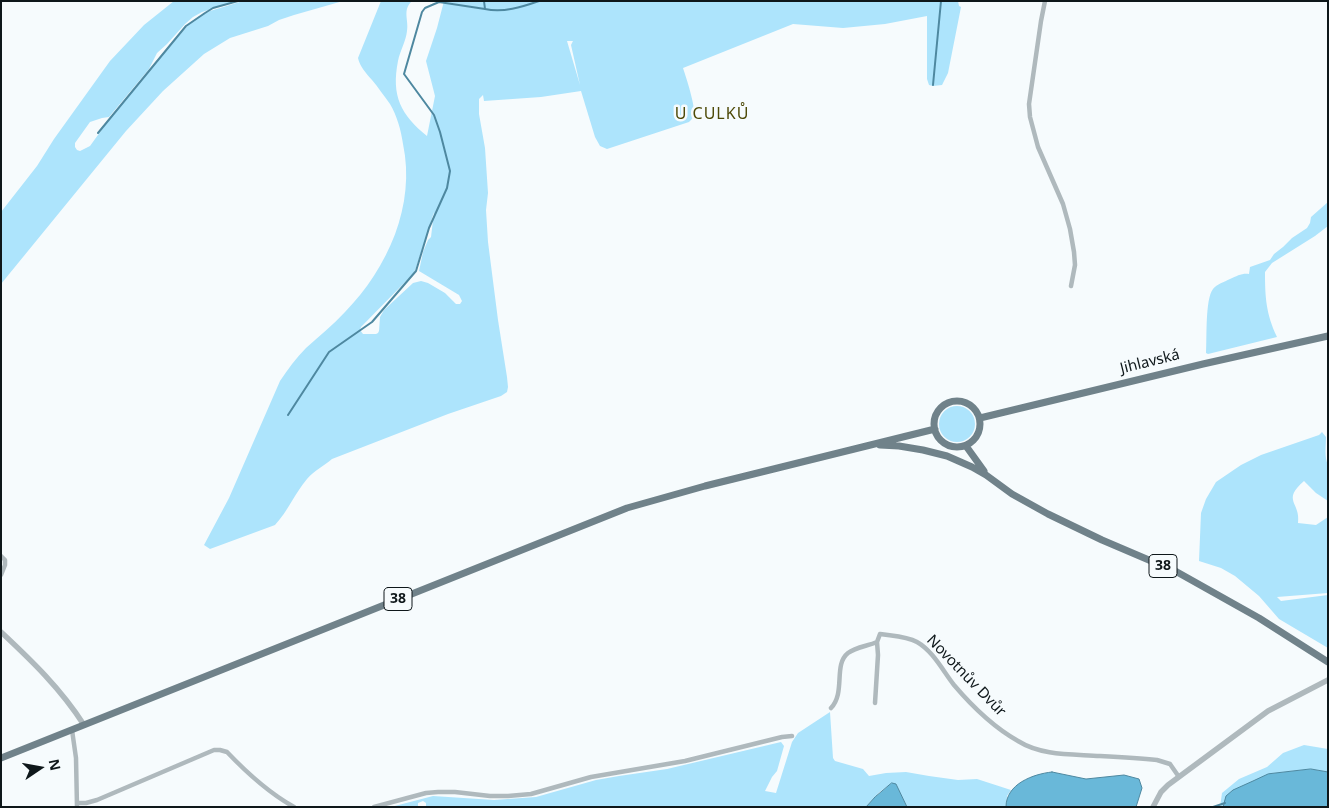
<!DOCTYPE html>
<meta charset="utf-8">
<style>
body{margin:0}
#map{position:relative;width:1329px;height:808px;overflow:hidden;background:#f6fbfd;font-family:"Noto Sans",sans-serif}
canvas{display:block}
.frame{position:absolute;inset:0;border:2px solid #0e171a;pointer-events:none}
.north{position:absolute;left:15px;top:743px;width:50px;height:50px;-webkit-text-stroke:4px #f6fbfd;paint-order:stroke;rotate:78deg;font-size:14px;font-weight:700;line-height:20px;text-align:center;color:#0e171a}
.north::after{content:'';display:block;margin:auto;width:18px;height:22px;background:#0e171a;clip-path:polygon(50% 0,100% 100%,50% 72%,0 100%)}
</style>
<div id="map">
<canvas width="1329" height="808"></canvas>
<div class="frame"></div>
<div class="north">N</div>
</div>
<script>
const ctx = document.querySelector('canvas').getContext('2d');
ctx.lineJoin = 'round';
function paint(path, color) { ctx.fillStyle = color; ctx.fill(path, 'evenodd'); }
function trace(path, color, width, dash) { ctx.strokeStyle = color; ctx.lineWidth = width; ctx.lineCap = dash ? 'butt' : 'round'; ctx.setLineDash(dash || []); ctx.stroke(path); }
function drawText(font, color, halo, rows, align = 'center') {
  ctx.font = font + ' "Noto Sans",sans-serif'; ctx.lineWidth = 5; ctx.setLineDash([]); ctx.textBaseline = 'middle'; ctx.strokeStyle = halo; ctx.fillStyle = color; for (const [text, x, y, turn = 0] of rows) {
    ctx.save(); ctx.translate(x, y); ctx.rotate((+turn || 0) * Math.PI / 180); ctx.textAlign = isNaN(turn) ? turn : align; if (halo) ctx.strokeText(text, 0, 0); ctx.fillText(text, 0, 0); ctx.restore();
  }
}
paint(new Path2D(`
 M174,1H235L202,12L193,17L185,24L167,44L157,53L149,69L109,117L102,118L90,122L75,143V147L77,150L80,151L90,146L108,121L157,61L190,23L198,17L210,11L243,1H343L294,15L279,20L268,26L230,38L204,54L163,91L126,131L1,284V212L37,166L54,139L110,61L144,25Z
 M381,1H412C402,10 409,20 407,31C406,41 400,51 398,61C391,96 401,115 427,136L435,96L426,61L437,28L444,1H958L959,6L961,7L948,73L942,85L933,86L929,85L927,79V16L885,24L843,28L793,24L683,68C686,77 696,107 694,116C693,118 691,120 689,122L607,149L600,146L595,137L581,91L541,97L484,101L483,95L479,99V114L485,148L488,193L486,210L488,242L498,320L507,377L508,387L507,392L501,396L448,414L332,459C324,466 315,470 307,479C295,493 288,511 275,525L210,549L204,545L229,498L280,381C288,369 296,358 306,348C319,336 333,325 345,312C388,268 416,205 403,144C401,130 397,116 390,104C384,96 378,87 372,80C366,73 360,67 358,58ZM567,41H573L571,45L580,85ZM434,212L431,237L428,240L423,252L419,271L459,295L462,301L460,304H456L445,293L428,283L421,281L413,283L384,310L380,317L379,331L378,333L376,334H363L360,330L361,327L413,274L416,268Z
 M1328,202V226L1315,236L1272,263L1265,272C1265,297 1266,314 1277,337L1208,354L1206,353C1207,339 1205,299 1213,289C1217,284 1224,282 1230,279C1237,276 1242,273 1249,274L1250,267L1270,260L1274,254L1283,247L1292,238L1307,228L1310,223L1311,217Z
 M939 424a18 18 0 1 1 36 0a18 18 0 1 1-36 0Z
 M1322,432L1326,437C1326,446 1324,457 1328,465V501L1316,493L1304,481C1281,501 1301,502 1298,523L1316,525L1328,517V593L1277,597L1281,601L1328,595V648L1279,619L1259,596L1235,576L1221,568L1199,561L1201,513L1206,499L1216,482L1241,465L1261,455L1319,435Z
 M830,712L833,758L835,761L863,769L869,776L886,773L906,772L929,776L958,780L977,779L1011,790L1007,796L1006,807H907L896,784C882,787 875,796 866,807H426V803L423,801L418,803V807H391L433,796L494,800L536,797L596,780L619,776L667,769L781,742L784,746L777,771L772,777L765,791L776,793L792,742L798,733Z
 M1304,745L1328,749V772L1311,769L1223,803V807H1220L1222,793L1239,779L1267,767L1283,753Z`), '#ade4fc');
const water = new Path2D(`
 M1311,769L1328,772V807H1223L1226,796L1233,790L1253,781L1268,774Z
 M1052,772L1086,779L1124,775L1139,779L1142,788L1136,807H1006C1006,784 1033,774 1052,772Z
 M892,783L896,784L907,807H866L875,797Z`);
paint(water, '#69b8d9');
trace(water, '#4e88a0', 1);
trace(new Path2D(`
 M484,1L485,9C503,13 522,7 539,1
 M933,85L941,1
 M98,133L186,26L205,13L213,8L238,1
 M288,415L329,352L372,322L416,271L429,228L447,188L450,171L440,132L434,115L404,74L422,12L425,8L439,2L485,9
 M1213,807L1225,803`), '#4e88a0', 2);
trace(new Path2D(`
 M1045,1L1041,21L1029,104L1030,117L1038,147L1063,204L1070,229L1074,252L1075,265L1071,286
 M1,556L5,560V565L1,575
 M875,703L878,655L877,642L880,634C892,636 906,636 917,642C933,651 943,671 954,685C971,705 995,728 1018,741C1042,756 1072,754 1100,756C1119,757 1138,758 1157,760L1170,764L1179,777
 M831,708C846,692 833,665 848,653C856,647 868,646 877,642
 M72,730L76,758L77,807
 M77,803H86L97,800L214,750H220L227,752C247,773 269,793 294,807
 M374,807L426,793L438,792H455L490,796H508L531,794L591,777L685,761L782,737L792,736`), '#afb9bd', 4.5);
trace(new Path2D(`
 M1,632C32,661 61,689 84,725
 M1153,807L1161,792L1168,785L1268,711L1328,680`), '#afb9bd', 5.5);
trace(new Path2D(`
 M934 424a23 23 0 1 1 46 0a23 23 0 1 1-46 0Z
 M980,418L1203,364L1328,336
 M880,445L899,446L923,450L947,456L972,467L986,475L1012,494L1048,514L1102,540L1177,572L1259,618L1328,662
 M966,446L984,471
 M1,758L627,508L705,486L935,429`), '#70828a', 7);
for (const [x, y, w] of [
 [1163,566,28],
 [398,599,28]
]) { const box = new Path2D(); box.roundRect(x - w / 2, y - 11.5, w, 23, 4); ctx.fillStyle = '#f6fbfd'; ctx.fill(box); trace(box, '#0e171a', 1); }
drawText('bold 14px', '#0e171a', null, [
 ["38",1163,566],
 ["38",398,599]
]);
drawText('15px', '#0e171a', '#f6fbfd', [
 ["Jihlavská",1150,362,-14],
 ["Novotnův Dvůr",966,676,46]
]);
ctx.letterSpacing = '1px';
drawText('16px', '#4d4907', '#f6fbfd', [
 ["U CULKŮ",712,114]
]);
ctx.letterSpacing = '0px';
</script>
